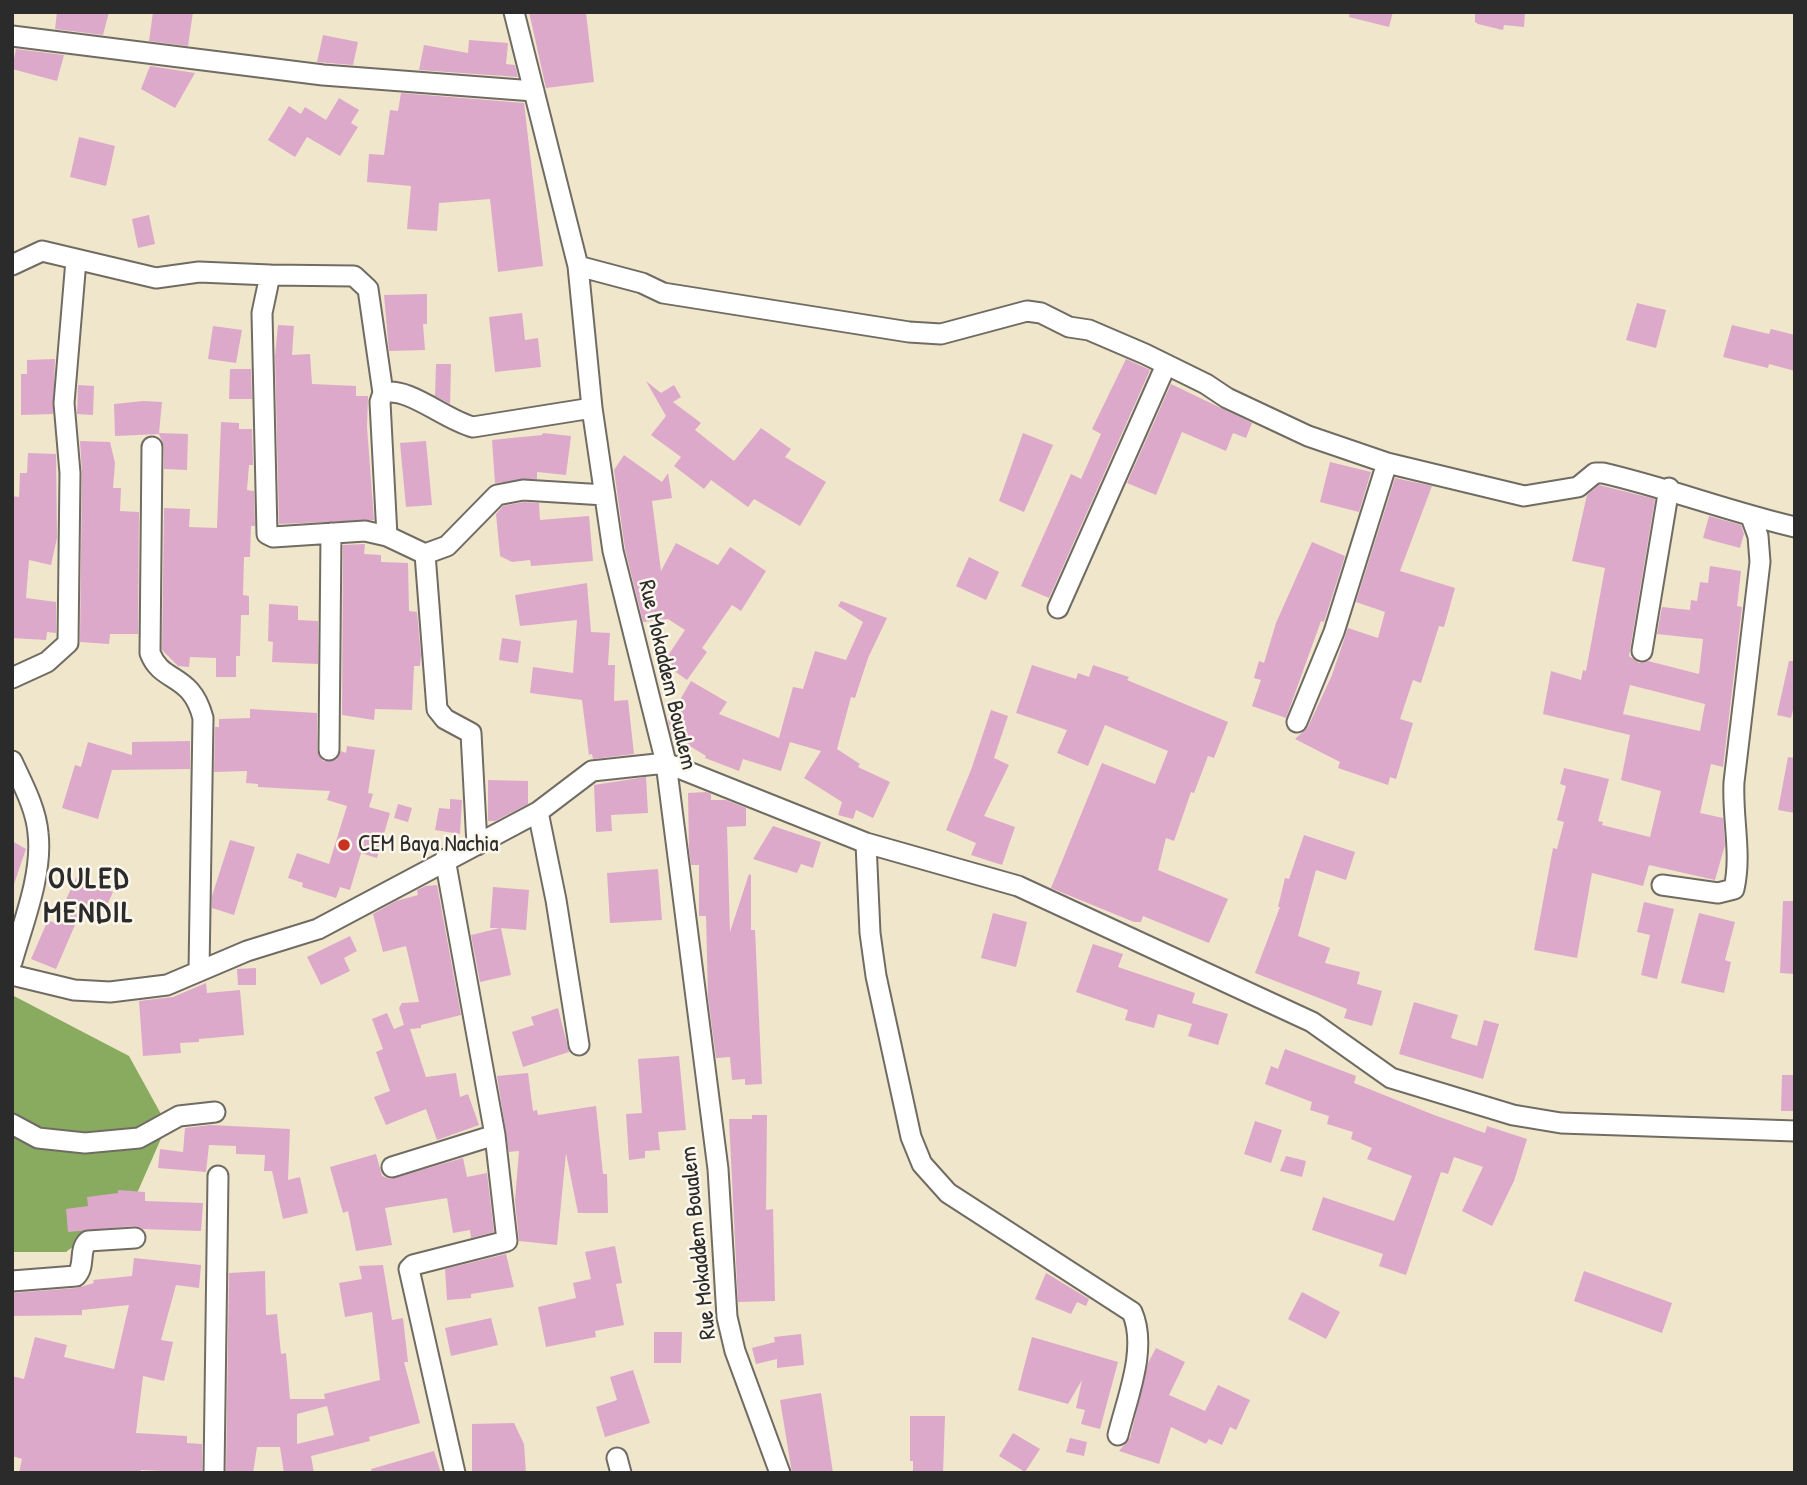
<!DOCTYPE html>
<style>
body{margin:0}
#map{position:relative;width:1807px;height:1485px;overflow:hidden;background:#f0e6cb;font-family:"Patrick Hand",sans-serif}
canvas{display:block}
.frame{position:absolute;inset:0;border:14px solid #2b2b2b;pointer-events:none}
</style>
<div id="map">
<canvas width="1807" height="1485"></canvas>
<div class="frame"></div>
</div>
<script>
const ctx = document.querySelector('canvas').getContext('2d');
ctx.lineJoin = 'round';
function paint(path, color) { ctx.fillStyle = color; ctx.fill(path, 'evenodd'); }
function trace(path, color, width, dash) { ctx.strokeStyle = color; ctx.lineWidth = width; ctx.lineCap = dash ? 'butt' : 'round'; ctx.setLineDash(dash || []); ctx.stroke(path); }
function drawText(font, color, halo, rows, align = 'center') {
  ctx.font = font + ' "Patrick Hand",sans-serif'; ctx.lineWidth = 5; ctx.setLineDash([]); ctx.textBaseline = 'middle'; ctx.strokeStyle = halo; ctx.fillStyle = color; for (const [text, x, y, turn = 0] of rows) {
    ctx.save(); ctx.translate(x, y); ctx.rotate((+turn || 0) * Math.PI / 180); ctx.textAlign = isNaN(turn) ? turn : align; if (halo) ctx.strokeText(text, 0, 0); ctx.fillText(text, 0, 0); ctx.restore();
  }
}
paint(new Path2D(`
 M12,995L129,1056L167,1125L134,1200L66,1252H12Z`), '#88ab60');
paint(new Path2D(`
 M57,12H109L103,35L55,29Z
 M153,12H193L188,46L149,41Z
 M529,12H586L594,82L546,88Z
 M1350,12H1393L1389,27L1349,17Z
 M1475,12H1525L1524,27L1504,25L1503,30L1478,24L1475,22Z
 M323,35L358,42L353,65L317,62Z
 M469,40L508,43L506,64L515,65L518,77L419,70L424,45L468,53Z
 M16,49L64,55L57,81L12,69Z
 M150,66L195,73L175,108L141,89Z
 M401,93L524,103L543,266L498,272L490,199L439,203L437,231L407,229L411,186L367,182L369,154L384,155L390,110L398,111Z
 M339,98L359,110L351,123L358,127L340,156L307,137L295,157L268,140L289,106L301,114L305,107L326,120Z
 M79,137L115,146L106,186L70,177Z
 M149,215L155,244L138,248L132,219Z
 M427,294V324H423L425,350L389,351L384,295Z
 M1637,303L1666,310L1656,348L1626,340Z
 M522,313L525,340L538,338L541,367L495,372L489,317Z
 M278,325L294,326L292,355L310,354L312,384L356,386V396H368L367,427L374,520L279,524L275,356Z
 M1732,325L1769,334L1771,329L1795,335V371L1769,364L1768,368L1723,357Z
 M213,326L242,330L236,363L208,359Z
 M55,359L53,414L21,415V374H27V360Z
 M1126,359L1150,370L1049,598L1021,586L1071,474L1081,479L1101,434L1092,429Z
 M436,364H451L450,404L435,396Z
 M230,369H251L252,399H229Z
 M646,381L661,393L674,385L681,397L673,402L701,423L695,430L734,461L761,428L791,449L785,457L826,482L800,526L754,499L748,507L711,480L704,489L674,466L681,457L651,435L666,416Z
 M1171,384L1252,423L1246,438L1233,433L1226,451L1182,432L1156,495L1127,483Z
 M78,385L94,386L93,415L77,414Z
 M143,401L162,402L159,433L188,434L187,470L164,469V446L159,434L115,436L114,404Z
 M221,422L239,423V429H252L253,465H249L247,490L254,491L255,526H251L250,557H244L243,595L249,596V615H241L240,656H236V677H216V658L190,657L189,667L178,666L162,650L164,508L190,509L189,527L217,528Z
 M543,433L571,436L566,475L537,472V479L495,483L492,440L542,435Z
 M1023,433L1053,445L1024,512L999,501Z
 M80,441L110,442L115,463L113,488H121L120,511L139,512L138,634H110L109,644L80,642L82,473Z
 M426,441L432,505L406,507L400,443Z
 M28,453L56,454L57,538L51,565L29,560L26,598L56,602V633L47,632L46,640L12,638V496L19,497L20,473H27Z
 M624,455L662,482L668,473L672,498L652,501L661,571L676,543L718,565L730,547L766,571L741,611L732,605L702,648L707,652L687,680L663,663L685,630L668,619L643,622L625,549L614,470Z
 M1330,462L1371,472L1359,512L1320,502Z
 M1395,478L1432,486L1400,571L1455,588L1444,627L1439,626L1421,683L1413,680L1400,719L1413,723L1396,779L1390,777L1388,785L1338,768L1340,762L1295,739L1308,727L1332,675L1348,628L1378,638L1385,612L1356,602Z
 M1599,485L1655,499L1629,656L1639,663L1648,661L1699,674L1703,639L1657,634L1662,607L1690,610L1691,600L1697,601L1700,582L1708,583L1710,566L1741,571L1737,606L1742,607L1723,767L1711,764L1700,813L1723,818L1725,845L1715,880L1649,865L1643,886L1592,873L1577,958L1534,950L1553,848L1557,849L1564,822L1557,820L1566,786L1560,784L1564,768L1609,779L1598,821L1603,822L1602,825L1650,837L1661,791L1621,780L1630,735L1543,714L1551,671L1581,680L1583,670L1586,671L1605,568L1572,561L1587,495ZM1630,685L1705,704L1700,731L1623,714Z
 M524,502L539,503L540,520L589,516L593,561L531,566L530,560L512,562L500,556L496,514L503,506Z
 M1709,516L1741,525L1744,534L1740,548L1703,538Z
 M1312,542L1345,556L1324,622L1321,621L1286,718L1252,706L1261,680L1254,678L1259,661L1264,663L1276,623Z
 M365,544L364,554L381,555V562L408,563L409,611L417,612L421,655L420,666H414L412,710L375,709L374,720L342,715L343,545Z
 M969,557L999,572L986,600L956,586Z
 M587,583L591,632L610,633L608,665H615L614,701L628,700L634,754L593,759L592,754L589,755L582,700L530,693L533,667L573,673L577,620L520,626L515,595Z
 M841,601L887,618L868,658L855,698L851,697L837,749L860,764L858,767L890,782L873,818L856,810L853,819L838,815L842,802L804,778L821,751L790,742L781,771L743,759L739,771L705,758L706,756L672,735L668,720L691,681L727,702L719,714L779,738L793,687L803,689L815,651L846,660L863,622L838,606Z
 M269,604L298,606V620L318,621V664L272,662L273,642L268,641Z
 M502,638L521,641L518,663L499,660Z
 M1789,661H1795V702L1791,718L1777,715Z
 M1032,665L1076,679L1078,673L1089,677L1093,665L1129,677L1127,680L1228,722L1214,758L1208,756L1194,793L1191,792L1174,841L1166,838L1158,870L1228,899L1209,943L1143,916L1141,922H1134L1051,888L1102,763L1155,784L1168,751L1105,725L1088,766L1057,753L1067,730L1016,713Z
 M250,709L317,713V751L323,761L336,760L341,751L346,753L347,746L375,750L368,793L373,794L369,807L390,813L377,858L361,853L350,890L340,887L336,898L302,887L303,883L288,878L297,853L329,864L347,806L327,800L330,791L258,787V784L246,783L247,771L214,772L215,727H219V719L250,718Z
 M991,710L1008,716L994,758L1009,765L984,816L1015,827L1002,865L971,855L976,843L946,830L971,770Z
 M190,741V769L112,770L98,819L62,808L75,765L81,767L88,742L132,755V742Z
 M1788,757L1795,758V813L1778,810Z
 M646,777L648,813L611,815L612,831L596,832L594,785Z
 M488,780L528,781V804L495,821H488Z
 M706,792L711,794V800H726L746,808V826L727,827L730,932L749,874L751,875V930H755L762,1084L745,1085V1079L732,1080L730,1057L716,1058L708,997L706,916H699V865H691L689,850L688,793Z
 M450,799L462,800L460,834L435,830L439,808L450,809Z
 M398,804L412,808L408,822L394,818Z
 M773,826L821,842L813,868L801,864L797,873L753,859Z
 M1304,835L1355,852L1346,880L1316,870L1298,936L1330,948L1325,963L1360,972L1357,984L1382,991L1372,1026L1344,1018L1347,1009L1255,973L1280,907H1278L1285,878L1289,879Z
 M230,840L255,847L234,915L212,908V896Z
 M12,841L26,849L12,890Z
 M658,869L662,920L610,923L607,873Z
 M77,876L113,892L104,912L89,905L83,920L78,918L56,969L31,959L48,920L55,923Z
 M437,885L461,1015L421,1025V1028L410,1029L426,1077L456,1073L460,1097L468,1094L479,1125L437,1140L426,1109L386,1125L374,1097L390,1091L376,1052L383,1049L372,1019L387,1013L394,1029L404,1025L399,1008L402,1003L419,1002L406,946L383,952L373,914L396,901L418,895L417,890L426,886Z
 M493,887L529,890L526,930L501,928L511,975L480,982L471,935L500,928H490Z
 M1783,901H1795V974L1780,973Z
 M1644,902L1674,909L1657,979L1641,975L1650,935L1637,932Z
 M993,913L1027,922L1016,967L981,958Z
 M1699,913L1735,922L1725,960L1731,962L1724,993L1681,983Z
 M350,936L357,951L344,958L350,971L321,985L307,957Z
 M1093,944L1123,954L1118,967L1195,993L1192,1003L1228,1014L1218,1045L1188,1036L1192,1024L1158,1014L1154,1028L1125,1020L1128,1010L1076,992Z
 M256,968V985H238L237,969Z
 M206,983L207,993L240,990L244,1035L199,1039V1042L180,1043L181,1053L143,1056L139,1001L173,997Z
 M1414,1002L1458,1015L1451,1038L1477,1046L1484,1020L1499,1024L1483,1079L1399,1054Z
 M558,1008L569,1052L523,1067L512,1032L534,1025L531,1017Z
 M1285,1049L1356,1076L1354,1083L1434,1115L1485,1133L1487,1126L1527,1139L1514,1181L1492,1226L1462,1211L1483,1167L1454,1157L1448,1174L1441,1172L1406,1275L1379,1266L1383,1254L1312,1230L1323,1197L1394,1221L1412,1176L1367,1159L1372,1148L1351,1139L1353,1132L1327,1124L1329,1116L1310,1110L1312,1102L1265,1084L1271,1066L1278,1069Z
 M679,1056L686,1130L658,1132L660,1150L645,1151V1158L629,1160L626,1114L642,1113L638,1059Z
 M528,1073L533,1111L537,1110L538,1115L596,1106L603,1174H607L608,1213H578L566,1153L557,1245L519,1241L515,1200L519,1151L509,1152L497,1076Z
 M1782,1075H1795V1111H1781Z
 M752,1115H767L766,1210L773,1209L775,1301L738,1302L729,1119H752Z
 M1255,1121L1282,1130L1271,1163L1244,1154Z
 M211,1125L290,1129L288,1180L300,1177L308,1213L283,1219L272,1171H264L265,1155L236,1154V1146L209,1145L206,1172L158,1168L160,1149L183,1152L185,1128Z
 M376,1154L382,1176L390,1179L463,1158L467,1177L487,1173L494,1232L471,1238L470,1230L453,1233L447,1198L385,1208L392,1245L356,1251L348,1211L343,1213L330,1167Z
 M1286,1156L1306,1161L1302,1177L1280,1171Z
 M118,1190L145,1192V1201L203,1203L201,1231L143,1229L134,1226L68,1232L66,1209L88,1206L87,1197L118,1193Z
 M615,1246L622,1283L616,1284L624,1325L595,1331L596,1337L546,1347L538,1307L576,1298L573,1283L591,1279L585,1252Z
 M506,1254L514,1287L471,1294V1298L447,1300L445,1269Z
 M134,1258L201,1265L199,1288L176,1285L161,1340L173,1342L164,1381L143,1376L136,1433L187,1436V1443L202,1444V1473L141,1470V1473H19L22,1459L12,1456V1376L24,1379L35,1337L67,1345L64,1357L114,1369L129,1305L82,1310V1315L12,1316V1293L77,1288L94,1283L93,1280L132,1276Z
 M383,1265L392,1320L403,1318L408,1362H404L420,1423L369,1437L370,1441L311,1456L314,1473H284L280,1447H257L253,1473H226L229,1273L265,1271L266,1315L277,1314L281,1354L286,1353L290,1399H325L324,1394L380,1380L372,1312L345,1317L339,1283L362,1279L359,1266ZM327,1406L334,1435L297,1444V1414Z
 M1584,1271L1672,1303L1662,1333L1574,1301Z
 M1046,1273L1089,1299L1086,1306L1077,1302L1071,1314L1035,1299Z
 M1302,1292L1340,1312L1326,1339L1288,1319Z
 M491,1318L498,1345L451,1356L445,1328Z
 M654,1332H682L681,1363H654Z
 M801,1334L804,1365L777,1368V1359L756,1364L752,1348L775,1342L774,1337Z
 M1032,1337L1118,1362L1100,1429L1081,1424L1085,1410L1076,1408L1082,1380L1068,1404L1018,1390Z
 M1156,1348L1185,1362L1169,1395L1205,1411L1218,1385L1250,1400L1236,1430L1230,1427L1222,1445L1209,1439L1206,1444L1171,1427L1159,1464L1119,1451L1130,1438L1148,1363Z
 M633,1370L650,1423L605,1437L596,1407L617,1400L610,1377Z
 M821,1393L833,1473H792L780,1400Z
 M910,1416H945L943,1473H913V1461H910Z
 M514,1423L524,1444L526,1473H472V1424Z
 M1013,1433L1040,1449L1025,1472L999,1456Z
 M1070,1438L1087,1442L1084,1456L1066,1452Z
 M434,1451L441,1473H372L371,1469Z`), '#dda9ca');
const minor = new Path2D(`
 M514,12L578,266L592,408L613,551L666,763L718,1169L727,1317L735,1351L780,1473
 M12,36L323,75L534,91
 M12,265L42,251L156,278L199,272L270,275
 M578,266L642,283L663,293L909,332L941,334L1027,311L1041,313L1069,327L1089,330L1145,354L1206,384L1227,398L1308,436L1387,463L1524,496L1578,487L1595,473H1603C1668,488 1730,512 1795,527
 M383,393L368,289L354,276L270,275L262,313L267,534L273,537L365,531L387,536L425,554L447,546L497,495L523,490L605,495
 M152,447L150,653C162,684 191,672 203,718L199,971
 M387,536L380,402L383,393C408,386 445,420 473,427L592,408
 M425,554L437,709L445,719L471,733L477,845
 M1058,608L1166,365
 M1642,651L1669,488
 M12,678L47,662L68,643L70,473L64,403L76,260
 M1297,722L1334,632L1387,463
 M329,750L331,533
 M12,761C22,783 36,808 38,833C43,874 23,923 12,962
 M538,812L556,900L579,1045
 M866,843L870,933L876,976L911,1137L922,1164L948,1193L1132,1312C1148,1348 1127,1398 1118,1435
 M445,859L495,1135L507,1241L413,1265L409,1269L455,1473
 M1662,885L1718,893L1734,889C1742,854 1732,817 1734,782L1760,562L1758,536L1751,517
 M12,975L74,990L110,992L167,985L247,951L318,929L538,812L592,771L666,763L866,843L1018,886L1312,1022L1391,1078L1513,1115L1561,1123L1795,1131
 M12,1124L38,1138L85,1143L139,1138L179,1116L215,1112
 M392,1167L495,1135
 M12,1281L76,1276C86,1266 78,1250 88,1241L135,1238
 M617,1458L621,1473
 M214,1473L218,1176`);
trace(minor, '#706c63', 23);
trace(minor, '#fff', 19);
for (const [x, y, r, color] of [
 [344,845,7,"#c8321e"]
]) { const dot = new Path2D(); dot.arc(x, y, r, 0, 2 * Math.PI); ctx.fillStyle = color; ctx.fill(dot); trace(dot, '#fbf7ec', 2.5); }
drawText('23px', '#2b2b2b', '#fbf7ec', [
 ["Rue Mokaddem Boualem",667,675,77],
 ["Rue Mokaddem Boualem",699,1243,-96]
]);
drawText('23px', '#2b2b2b', '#fbf7ec', [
 ["CEM Baya Nachia",358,845]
], 'left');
ctx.letterSpacing = '2px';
drawText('bold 30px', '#2b2b2b', '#fbf7ec', [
 ["OULED",89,880],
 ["MENDIL",89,914]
]);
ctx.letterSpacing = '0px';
</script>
